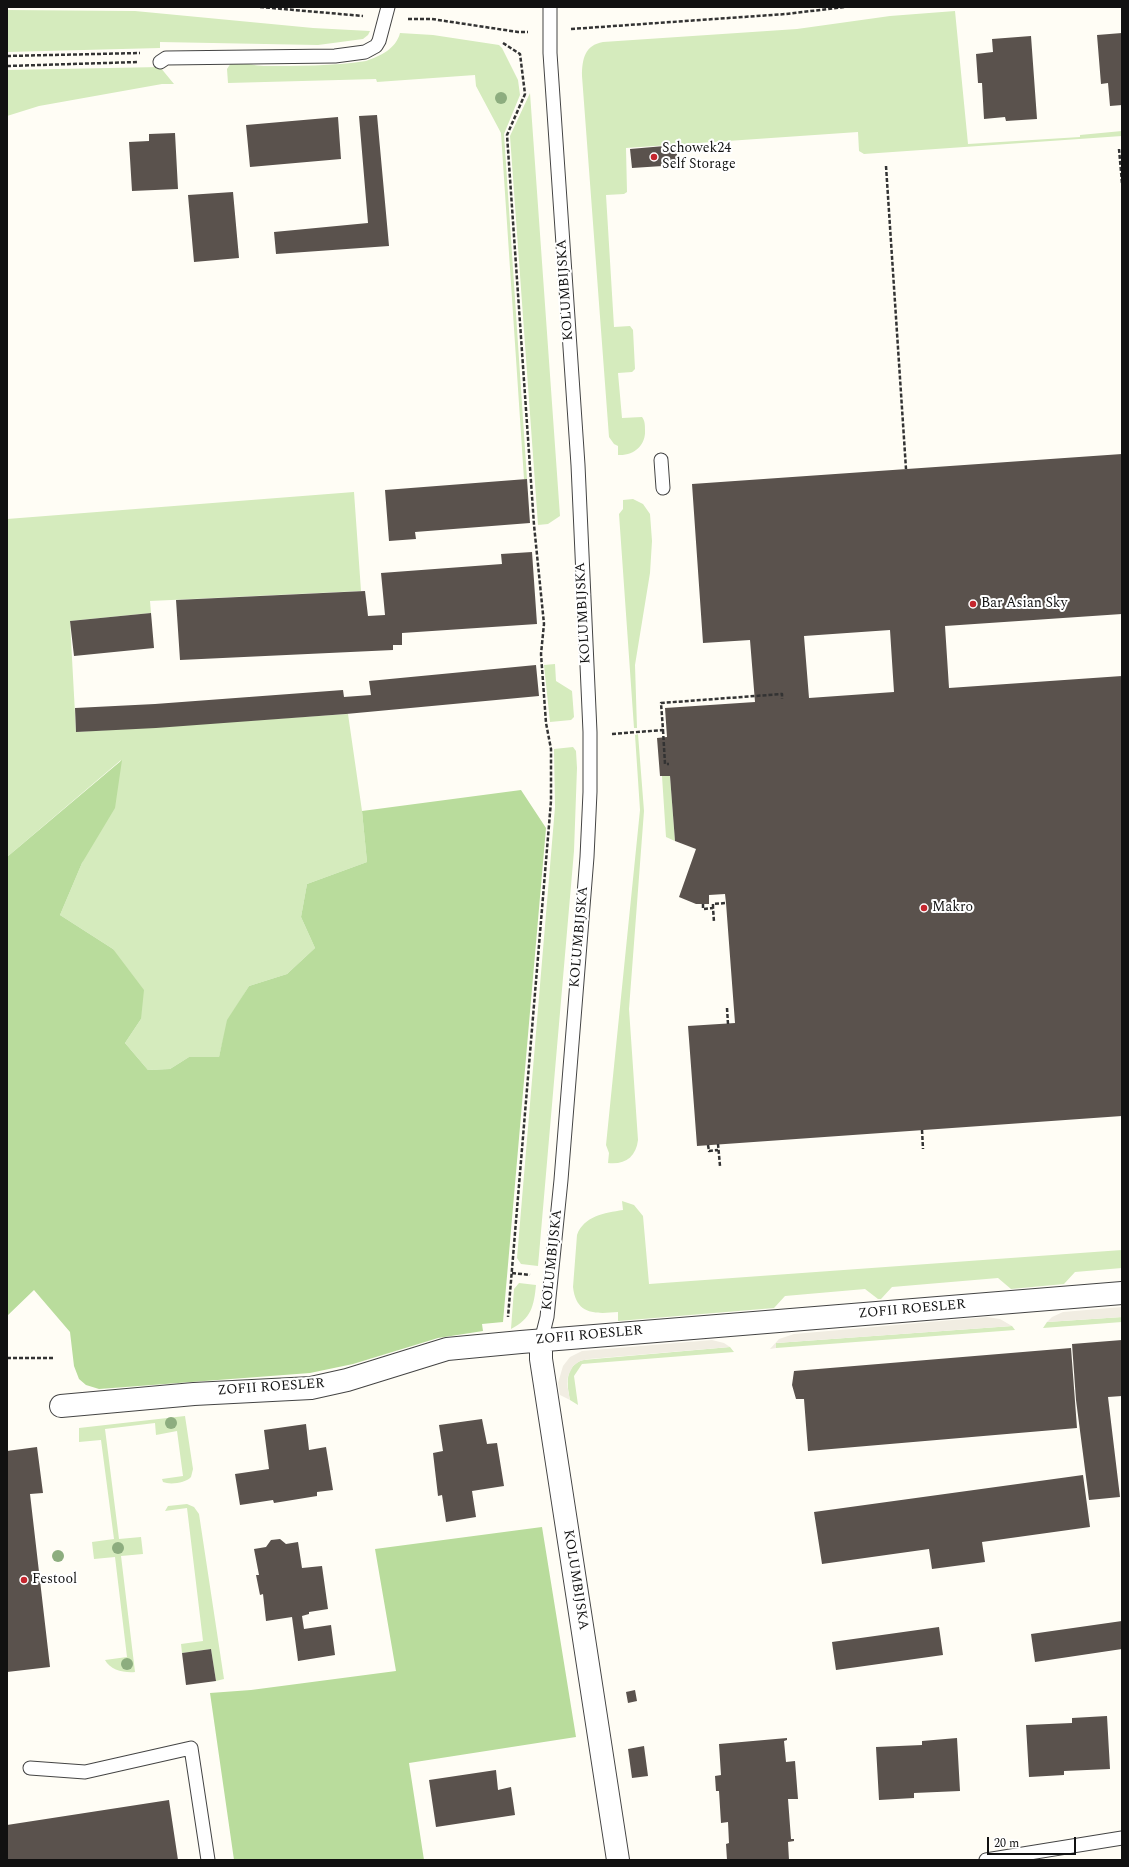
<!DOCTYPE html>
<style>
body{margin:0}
#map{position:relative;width:1129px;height:1867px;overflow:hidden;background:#fffdf5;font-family:Spectral,serif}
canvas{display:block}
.frame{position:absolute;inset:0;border:8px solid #111;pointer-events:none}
.scale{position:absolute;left:987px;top:1837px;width:89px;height:18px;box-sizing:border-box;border:2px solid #111;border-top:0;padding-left:5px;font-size:12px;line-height:14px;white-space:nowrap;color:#111;-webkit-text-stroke:3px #fff;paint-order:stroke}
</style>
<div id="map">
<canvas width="1129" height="1867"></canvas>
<div class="frame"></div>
<div class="scale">20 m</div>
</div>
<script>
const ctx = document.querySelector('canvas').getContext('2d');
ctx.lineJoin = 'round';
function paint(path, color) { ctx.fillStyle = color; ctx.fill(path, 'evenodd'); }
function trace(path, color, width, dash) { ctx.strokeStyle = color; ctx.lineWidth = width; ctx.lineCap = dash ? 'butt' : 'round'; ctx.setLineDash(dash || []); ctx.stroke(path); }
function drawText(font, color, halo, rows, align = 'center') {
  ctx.font = font + ' Spectral,serif'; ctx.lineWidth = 4; ctx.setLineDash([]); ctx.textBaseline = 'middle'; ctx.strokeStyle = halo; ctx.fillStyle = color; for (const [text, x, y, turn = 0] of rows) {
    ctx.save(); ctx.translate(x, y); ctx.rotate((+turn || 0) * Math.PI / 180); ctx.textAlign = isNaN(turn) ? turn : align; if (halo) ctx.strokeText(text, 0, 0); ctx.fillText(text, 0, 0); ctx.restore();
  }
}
paint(new Path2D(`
 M7,10L135,11L313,28L370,31L368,35L363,39L318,45L160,42V48L7,52Z
 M955,11L968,144L1080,137V135L1122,131V136L864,154L859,151L858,132L626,148L627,192L624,194L606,195L614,327L630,326L633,330L635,369L632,372L618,373L622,418L642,417C645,421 645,425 645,430C646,445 634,456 618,455V446L614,444L609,437L582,76C582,59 585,45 603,42L797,29L890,16Z
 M400,33L433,35L499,45L502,48L518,80L520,95L504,134L527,479H524L501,133L476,86L475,75L377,82L376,79L228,83L227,69L231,63C242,61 253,66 264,66C298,66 333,66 366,61C380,56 396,49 400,33Z
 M160,67L174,84H162L39,106L7,116V70Z
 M530,93L560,516L548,524L538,525L510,136Z
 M354,492L361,591L150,601L151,613L70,621L76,732L348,714L362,811L367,862L307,884L301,917L315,948L287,974L249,986L228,1020L219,1057H189L170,1069L148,1070L125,1043L141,1019L113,949L60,915L82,863L121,760L7,857V519Z
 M633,499L643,504L650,514L652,541L650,573L635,665L637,728H634L619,514L623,509V500Z
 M555,664L556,681L572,691L574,717L571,720L550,722L544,665Z
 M638,734L644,811L629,1009L638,1140C636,1157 625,1165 608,1163L609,1153L606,1145L640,810L635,735Z
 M573,747L576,751L577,768L574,851L538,1266L521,1264L517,1258L555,807L554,749Z
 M662,776H670L675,841L666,837Z
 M622,1201L634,1205L643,1216L649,1284L1122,1250V1268L1075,1272L1064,1284L1011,1289L998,1278L892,1287L881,1299H878L865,1289L785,1296L774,1308L618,1321V1312C595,1314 576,1315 573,1287L577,1235C584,1216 604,1213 623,1210Z
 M519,1283L536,1285C534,1306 531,1319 511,1329L514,1289Z
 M1122,1317V1322L1043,1328L1047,1322Z
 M1012,1326L1015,1330L776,1348V1343Z
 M730,1347L734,1352L582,1364L574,1376L578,1405L570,1400C567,1385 564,1366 583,1360Z
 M185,1416L193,1469L191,1477C186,1483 170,1485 163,1482L162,1479L183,1476L177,1431L156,1435L155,1423L105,1429L119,1539L141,1537L143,1554L121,1556L135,1672C124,1673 110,1670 105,1660L127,1657L115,1557L94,1559L92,1542L114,1539L101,1440L79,1442V1428Z
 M187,1504L194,1507L199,1514L224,1679L216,1681L211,1649L182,1653L181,1644L203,1641L187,1508L165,1511L168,1506Z`), '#d5ebbd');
paint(new Path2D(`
 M122,760L115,808L82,863L60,915L113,949L144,990L141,1019L125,1043L148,1070L170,1069L189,1057H219L227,1020L249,986L287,974L315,948L301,917L307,884L367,862L362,811L521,790L546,828L503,1322L482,1324L483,1331L438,1338L353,1364L310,1373L99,1389L86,1385L79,1379L74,1366L70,1332L34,1290L7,1316V857Z
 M542,1527L576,1737L409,1763L424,1860H234L210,1693L251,1690L396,1671L375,1549Z`), '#b9dc9c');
paint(new Path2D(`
 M1122,1307V1317L1047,1322L1052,1317L1063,1312Z
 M987,1317L1000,1319L1012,1326L776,1343V1348L770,1349L779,1339L794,1334Z
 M712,1340L724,1343L730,1347L589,1359L580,1361L573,1366L568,1376L567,1384L570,1400L560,1395L558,1383L563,1366L570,1357L582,1351Z`), '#f1ede2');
paint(new Path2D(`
 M1122,33V105L1110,106L1108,83L1101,84L1097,35Z
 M1031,36L1037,119L1006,121L1005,117L984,119L982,83H978L976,54L993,52L992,39Z
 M377,115L389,246L276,254L274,232L368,223L359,116Z
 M338,117L341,159L250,167L246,125Z
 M175,133L178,189L132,191L129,142L149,141V134Z
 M676,145L678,165L632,168L630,149Z
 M233,192L239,258L194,262L188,195Z
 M1122,454V614L945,626L949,688L1122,676V1116L697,1146L688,1026L735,1023L726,903L725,894L709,895V904H696L679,897L696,849L675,841L670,776H660L657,738L667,737L665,708L755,702L750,640L703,643L692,484ZM890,630L894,692L809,698L804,636Z
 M527,479L530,523L415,532L416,539L389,541L385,490Z
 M532,552L537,624L402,633V645H393V650L180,660L176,600L365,591L368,616L385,615L381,573L502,564L501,554Z
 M151,613L154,648L74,656L70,621Z
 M536,665L539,696L346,714L156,728L76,732L75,708L155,704L343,690L344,697L371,695L369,681Z
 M1122,1340V1396L1108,1397L1120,1497L1089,1500L1076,1400L1072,1344Z
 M1071,1348L1077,1428L808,1451L804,1399H796L792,1385L794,1371Z
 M482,1419L487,1444L497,1443L504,1486L472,1491L476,1517L446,1522L442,1495L438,1496L433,1453L443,1451L439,1425Z
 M306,1424L309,1450L326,1447L333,1490L317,1492V1496L274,1503L273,1500L240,1505L235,1474L269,1469L264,1430Z
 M37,1447L43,1493L30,1494L50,1667L7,1672V1451Z
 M1083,1475L1090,1527L982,1542L985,1562L932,1569L929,1549L822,1564L814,1512Z
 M280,1539L286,1544L298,1542L302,1568L322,1566L328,1609L309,1612V1614L302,1616L304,1629L331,1625L335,1655L298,1661L292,1617L266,1621L263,1594L260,1595L256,1575H259L254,1549L266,1547L271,1540Z
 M1122,1621V1649L1035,1662L1031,1634Z
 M939,1627L943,1655L836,1670L832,1642Z
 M211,1649L216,1681L186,1685L182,1653Z
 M635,1690L637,1701L628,1703L626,1692Z
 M1107,1716L1110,1769L1064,1771V1775L1029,1777L1026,1725L1072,1723V1718Z
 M787,1738V1740L784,1741L786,1762L795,1761L798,1799H788L791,1839H794V1841L788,1842L789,1860H727L726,1844L729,1843L728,1822L721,1823L719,1791H716L715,1776L721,1775L719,1744Z
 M957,1738L960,1791L914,1793V1798L879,1800L876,1747L922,1745V1741Z
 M644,1746L648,1776L632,1778L628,1749Z
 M496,1770L498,1790L511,1787L515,1815L436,1827L429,1780Z
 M169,1800L178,1860H7V1825Z`), '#5a524d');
const service = new Path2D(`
 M160,62L166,58L335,56L365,52L376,46L379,41L388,7
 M661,460L663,488
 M541,1341L547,1317L561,1180L587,857L590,792V732L578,465L550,53V7
 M30,1768L85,1772L191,1748L208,1860
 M986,1860L1122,1838`);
const minor = new Path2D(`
 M541,1341V1359L545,1385L618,1860
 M61,1406L194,1394L311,1388L347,1380L447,1349L521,1342L1122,1293`);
trace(service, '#444', 15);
trace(minor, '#444', 24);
trace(new Path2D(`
 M260,7L363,16
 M408,19H432L518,32H528
 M571,29L786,14L845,7
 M503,43L520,54L525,94L507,135L534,525L544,624L541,654L546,723L551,749V801L508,1317
 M7,56L140,53
 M7,66L138,62
 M1119,149L1122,183
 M886,166L906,469
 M663,730L665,764H669
 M612,734L663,730L661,703L782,694V699
 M703,904V909L713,908L714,922
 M713,908V904L726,903
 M727,1008L728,1024
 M922,1130L923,1149
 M718,1144L720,1166
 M708,1145L709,1151L718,1150
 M512,1273L530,1275
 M7,1358H53`), '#333', 2.5, [4, 2]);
trace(service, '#fff', 13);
trace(minor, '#fff', 22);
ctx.fillStyle = '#8dad7f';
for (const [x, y] of [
 [501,98],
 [171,1423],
 [118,1548],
 [58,1556],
 [127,1664]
]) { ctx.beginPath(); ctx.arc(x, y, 6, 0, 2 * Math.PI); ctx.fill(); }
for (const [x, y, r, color] of [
 [654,157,4,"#c4262e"],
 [973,604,4,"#c4262e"],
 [924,908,4,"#c4262e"],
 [24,1580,4,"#c4262e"]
]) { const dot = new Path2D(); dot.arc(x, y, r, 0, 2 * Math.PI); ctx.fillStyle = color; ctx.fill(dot); trace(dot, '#fff', 1.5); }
drawText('14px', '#111', '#fff', [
 ["Schowek24",662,149],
 ["Self Storage",662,165],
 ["Bar Asian Sky",981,604],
 ["Makro",932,908],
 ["Festool",32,1580]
], 'left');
drawText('14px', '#111', '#fff', [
 ["KOLUMBIJSKA",566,290,-94],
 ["KOLUMBIJSKA",584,613,-93],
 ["KOLUMBIJSKA",580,937,-85],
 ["KOLUMBIJSKA",553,1260,-84],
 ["ZOFII ROESLER",912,1310,-5],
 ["ZOFII ROESLER",589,1336,-5],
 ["ZOFII ROESLER",271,1388,-4],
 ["KOLUMBIJSKA",575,1580,81]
]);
</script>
